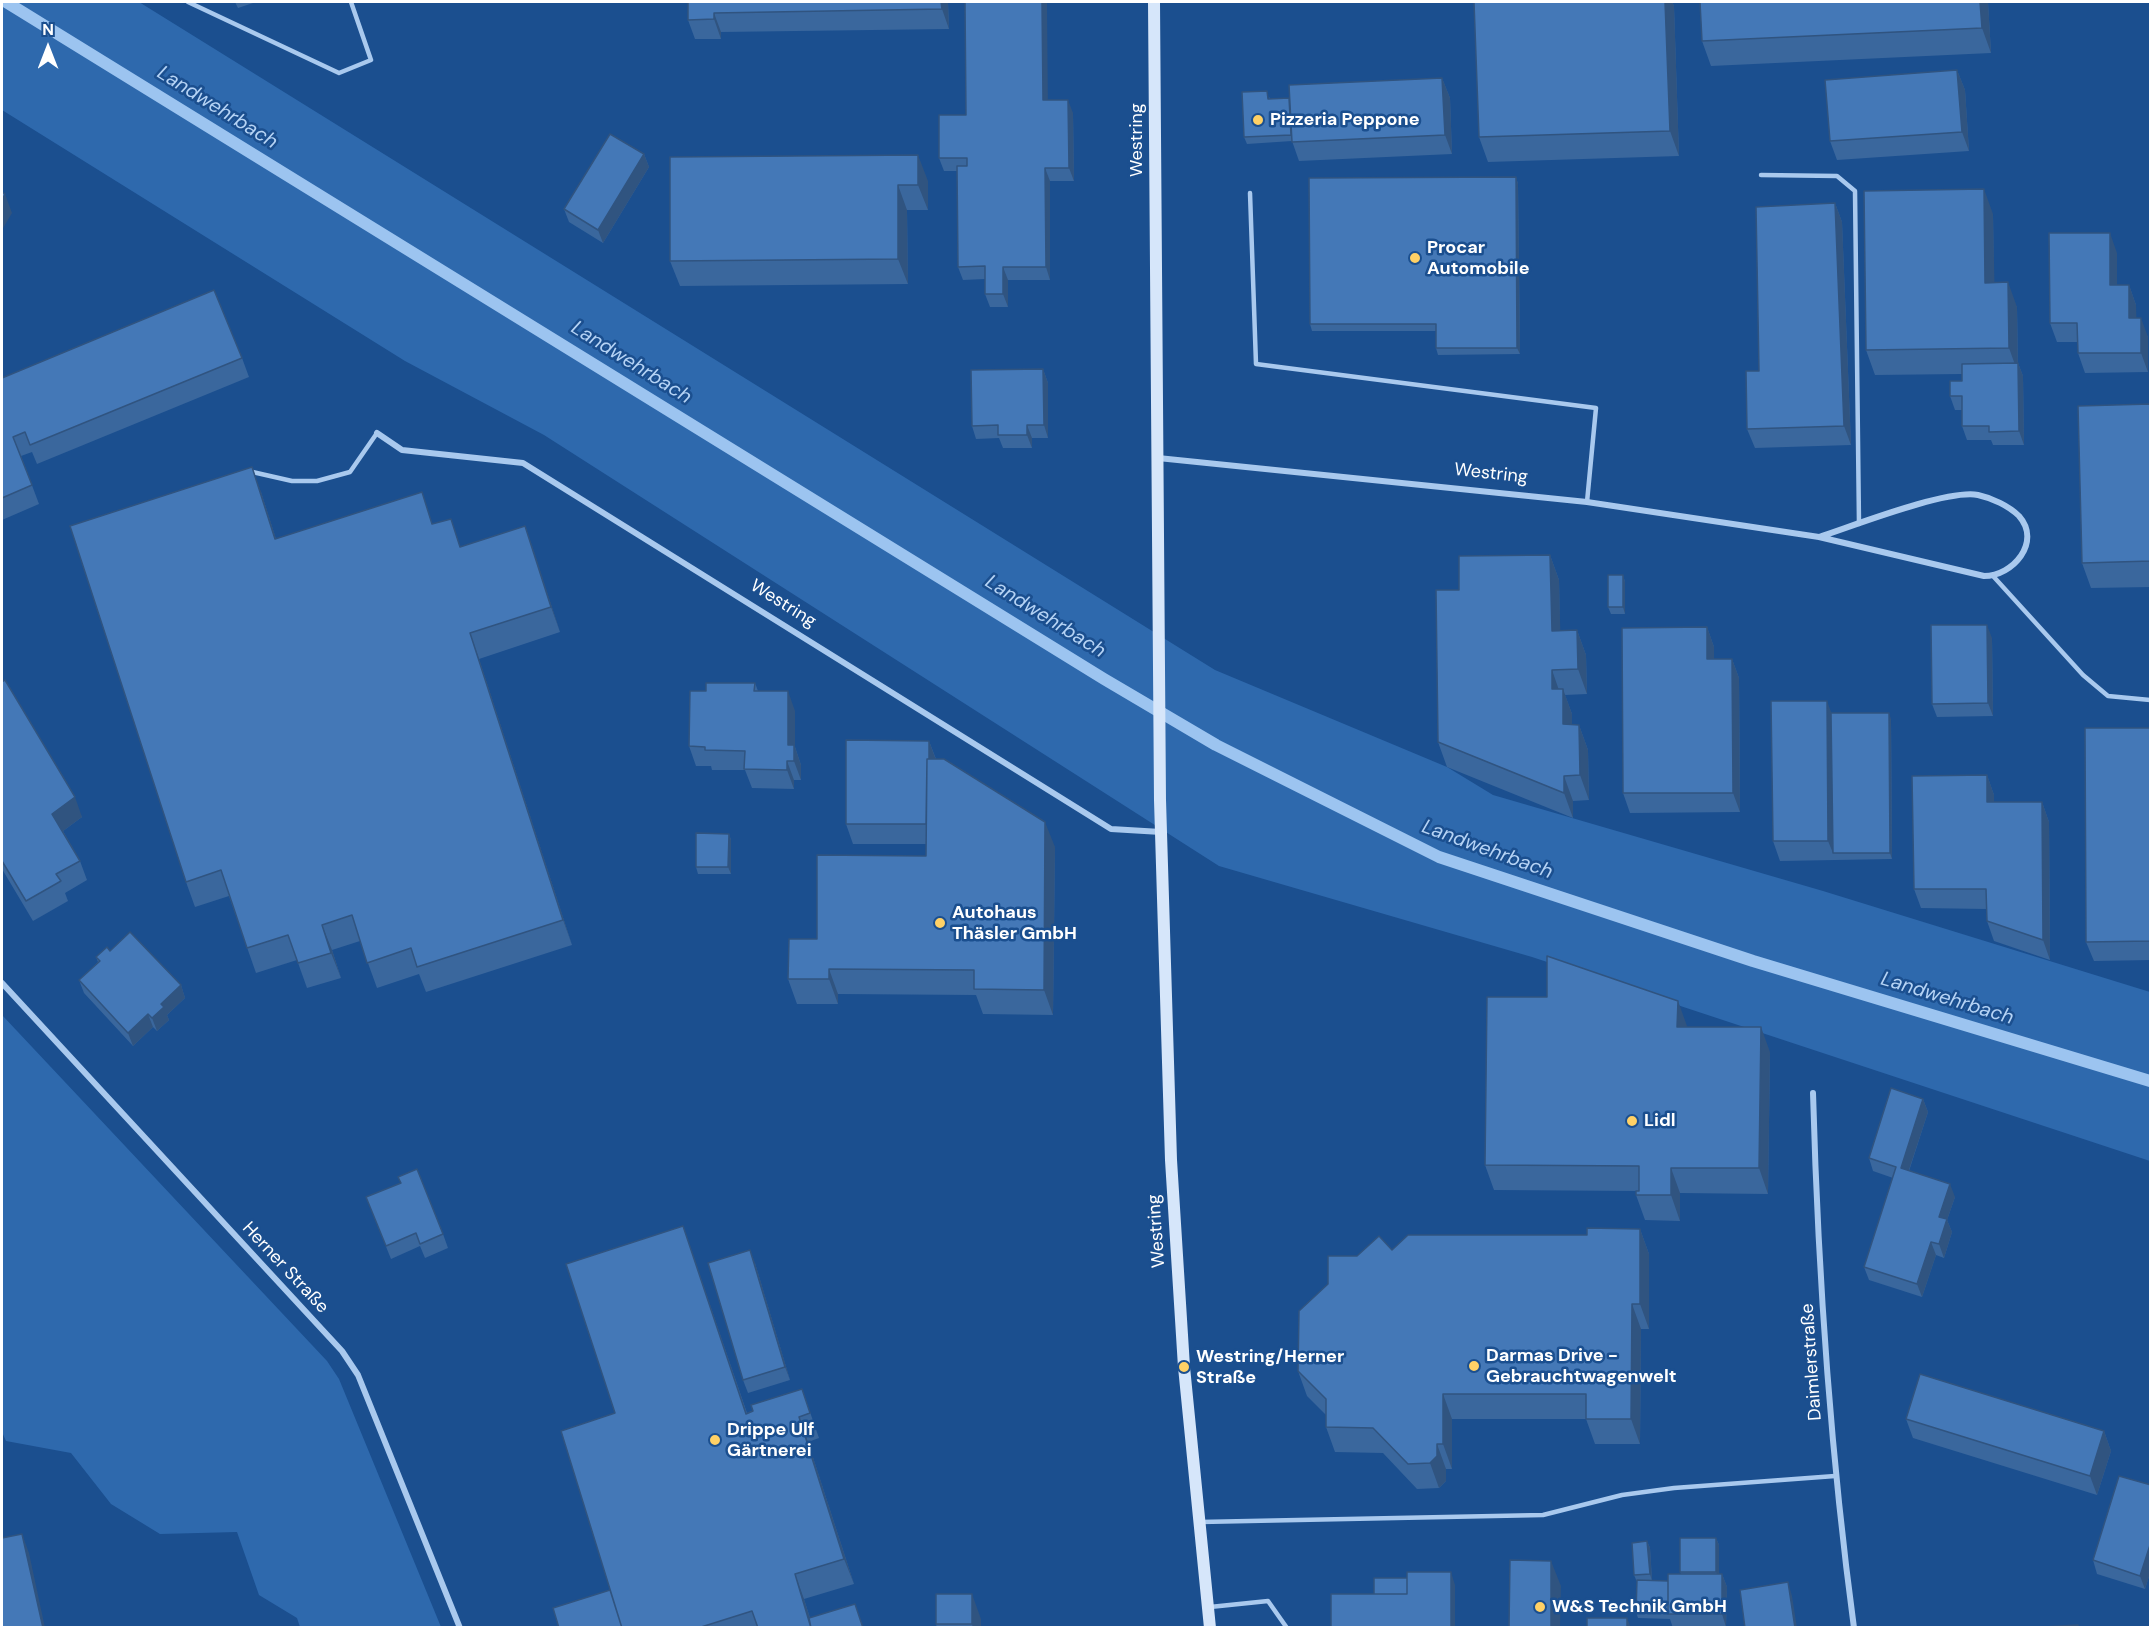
<!DOCTYPE html>
<meta charset="utf-8">
<style>
body{margin:0}
#map{position:relative;width:2152px;height:1629px;overflow:hidden;background:#1b4f8f;font-family:"DM Sans",sans-serif}
canvas{display:block}
.frame{position:absolute;inset:0;border:3px solid #fff;pointer-events:none}
.north{position:absolute;left:18px;top:18px;width:60px;height:60px;-webkit-text-stroke:4px #1b4f8f;paint-order:stroke;rotate:0deg;font-size:16px;font-weight:700;line-height:24px;text-align:center;color:#fff}
.north::after{content:'';display:block;margin:auto;width:21px;height:27px;background:#fff;clip-path:polygon(50% 0,100% 100%,50% 72%,0 100%)}
</style>
<div id="map">
<canvas width="2152" height="1629"></canvas>
<div class="frame"></div>
<div class="north">N</div>
</div>
<script>
const ctx = document.querySelector('canvas').getContext('2d');
ctx.lineJoin = 'round';
function paint(path, color) { ctx.fillStyle = color; ctx.fill(path, 'evenodd'); }
function trace(path, color, width, dash) { ctx.strokeStyle = color; ctx.lineWidth = width; ctx.lineCap = dash ? 'butt' : 'round'; ctx.setLineDash(dash || []); ctx.stroke(path); }
function drawText(font, color, halo, rows, align = 'center') {
  ctx.font = font + ' "DM Sans",sans-serif'; ctx.lineWidth = 5; ctx.setLineDash([]); ctx.textBaseline = 'middle'; ctx.strokeStyle = halo; ctx.fillStyle = color; for (const [text, x, y, turn = 0] of rows) {
    ctx.save(); ctx.translate(x, y); ctx.rotate((+turn || 0) * Math.PI / 180); ctx.textAlign = isNaN(turn) ? turn : align; if (halo) ctx.strokeText(text, 0, 0); ctx.fillText(text, 0, 0); ctx.restore();
  }
}
paint(new Path2D(`
 M2,2H139L1215,670L1447,767L1493,795L1823,891L2150,992V1161L1532,957L1219,866L544,435L405,361L2,110Z
 M2,1015L327,1361L339,1379L441,1627H300L297,1618L259,1595L237,1532L160,1534L111,1504L71,1453L6,1441L2,1432Z`), '#2e69ad');
trace(new Path2D(`
 M6,2L1104,679L1216,745L1439,857L1753,961L2150,1081`), '#9cc4f0', 12);
trace(new Path2D(`
 M188,2L339,73L371,60L351,2
 M1761,175L1837,176L1855,191L1859,524
 M1250,193L1256,364L1596,408L1587,502
 M248,471L292,481H317L350,472L377,433
 M1993,576L2083,675L2108,696L2150,700
 M1200,1522L1543,1515L1622,1495L1674,1488L1835,1476
 M1210,1607L1268,1601L1287,1628`), '#a9c9ee', 4.5);
trace(new Path2D(`
 M377,433L402,450L523,463L1111,829L1161,832
 M1158,458L1587,502L1819,537L1984,576C2013,576 2042,542 2019,516C2009,506 1992,498 1978,495C1947,489 1853,526 1819,537
 M2,983L342,1351L358,1375L460,1628
 M1813,1093C1818,1272 1830,1450 1854,1628`), '#a9c9ee', 6);
trace(new Path2D(`
 M1154,2L1160,800L1171,1160L1184,1367L1210,1628`), '#d6e6fa', 12);
paint(new Path2D(`
 M235,2H256L238,8Z
 M688,2H948L949,29L721,32V39H695L688,20Z
 M965,2H1047V100L1073,113L1074,181H1050V280H1008V307H990L985,294V279L963,280L958,267L957,171H944L939,158L966,115Z
 M1474,2H1672L1674,6L1679,156L1488,162L1479,137Z
 M1700,2H1988L1991,53L1711,66L1702,41Z
 M1957,70L1965,90L1969,151L1837,160L1830,141Z
 M1442,78L1450,98L1452,154L1299,161L1292,141L1247,144L1244,137L1270,97V99L1289,98Z
 M644,154L649,167L603,243L569,222L564,209Z
 M670,157L928,181V210H907L908,284L680,286L670,261Z
 M1516,177L1518,184L1520,354L1438,355L1436,348V331H1312L1310,324Z
 M1835,203L1842,222L1851,445L1755,448L1747,429L1759,371Z
 M1993,214L1994,283L2017,307L2018,363L2023,376L2024,445H1993L1991,440H1967L1962,426V410H1955L1950,396L1962,381V374L1875,375L1866,350Z
 M2117,253V285H2129L2136,305V318L2148,337V372L2085,373L2078,353V342H2057L2050,323Z
 M242,358L249,377L37,464L32,452L21,456L39,504L2,520V378Z
 M1043,369L1048,383V438H1032V448H1003L999,438L976,439L972,426Z
 M2151,404V587L2091,588L2082,563Z
 M261,492L276,539L433,524L461,547L525,526L560,632L479,659L572,945L426,992L419,974L377,988L360,941L332,950L341,978L307,988L297,960L256,973L229,896L195,907L186,882Z
 M1550,555L1559,580L1560,631L1577,630L1586,655L1587,694L1565,695L1572,714V725H1579L1588,750L1589,800L1573,801V818L1447,767L1438,742L1459,590Z
 M1623,575L1625,582V614H1611L1608,607Z
 M1707,627L1714,647V659H1732L1739,678L1740,812L1630,813L1623,793Z
 M1992,638L1993,716L1937,717L1932,704Z
 M2,682L82,817L63,831L80,861L87,880L65,893L68,901L33,921L2,869Z
 M755,683L758,691L795,711V747L801,765V780H794V789L752,788L745,770H712L711,766H696L689,746L706,691Z
 M1831,713L1891,719L1892,859L1780,861L1773,841Z
 M2151,728V960L2094,961L2086,942Z
 M929,741L936,759L1055,847L1053,1015L983,1014L976,995L838,994V1004H797L788,979L817,939L926,856V844H853L846,824Z
 M1987,775L1994,795V802H2042L2049,822L2050,960L1994,941L1987,921L1986,909L1921,908L1914,889Z
 M729,834L731,840V874H698L696,867Z
 M110,951L181,985L185,998L167,1015L169,1020L157,1031L153,1027L133,1046L84,993L79,980L98,962L96,957Z
 M1687,1027L1770,1052L1768,1194L1680,1193V1221L1645,1220L1636,1195L1639,1191L1494,1190L1485,1165Z
 M1923,1099L1928,1112L1909,1171L1955,1197L1947,1220L1952,1232L1944,1258L1936,1255L1922,1297L1869,1280L1864,1267L1893,1178L1873,1171L1869,1158Z
 M401,1183L443,1234L448,1248L425,1258L420,1246L391,1259L366,1197Z
 M683,1226L747,1413L802,1389L819,1438L808,1442L854,1584L804,1599L810,1618L855,1604L863,1628H559L610,1590L615,1413Z
 M1640,1229L1649,1254V1329H1641L1640,1444H1595L1586,1419H1452V1469H1446V1481L1439,1488L1417,1489L1383,1453L1335,1452L1326,1427V1415L1307,1396L1298,1371L1328,1284L1357,1256L1392,1250L1587,1235Z
 M755,1263L790,1380L748,1393L743,1380Z
 M1906,1419L2104,1431L2111,1451L2097,1495L1913,1438Z
 M2151,1485V1570L2145,1589L2097,1574L2093,1560Z
 M1716,1538L1719,1545V1574H1722L1727,1587L1726,1627L1673,1628L1670,1619L1638,1618L1636,1612L1637,1582L1634,1575L1647,1541L1650,1548L1652,1580L1668,1581L1681,1574L1680,1572Z
 M981,1619V1628H937L936,1624Z`), '#3a679d');
paint(new Path2D(`
 M941,2H948L949,29L942,9Z
 M1042,2H1047L1048,113L1043,100Z
 M1665,2H1672L1674,6L1679,156L1670,131Z
 M1980,2H1988L1991,53L1982,28Z
 M714,13L721,32V39L714,19Z
 M1957,70L1965,90L1969,151L1962,132Z
 M1442,78L1450,98L1452,154L1445,135Z
 M1068,100L1073,113L1074,181L1069,168Z
 M644,154L649,167L603,243L598,230Z
 M918,155L928,181V210L918,185Z
 M1045,168L1050,181V280L1046,267Z
 M1516,177L1518,184L1520,354L1517,348Z
 M898,185L907,210L908,284L898,259Z
 M1984,189L1993,214L1995,308L1985,283Z
 M5,194L12,213L2,230V200Z
 M1835,203L1842,222L1851,445L1844,426Z
 M2110,233L2117,253V305L2110,285Z
 M1003,267L1008,280V307L1003,294Z
 M2008,282L2017,307L2018,373L2009,348Z
 M2129,285L2136,305L2137,337L2129,318Z
 M2141,318L2148,337V372L2141,353Z
 M2018,363L2023,376L2024,445L2019,431Z
 M1043,369L1048,383V438L1044,425Z
 M1027,425L1032,438V448L1027,435Z
 M252,467L261,492L284,564L275,539Z
 M525,526L534,551L560,632L551,607Z
 M1550,555L1559,580L1561,656L1552,631Z
 M1623,575L1625,582V614L1623,607Z
 M1987,625L1992,638L1993,716L1988,703Z
 M1707,627L1714,647V678L1707,659Z
 M1577,630L1586,655L1587,694L1578,669Z
 M470,633L479,659L572,945L563,920Z
 M1732,659L1739,678L1740,812L1733,793Z
 M1552,670L1561,696L1552,689Z
 M1563,689L1572,714V749L1563,724Z
 M788,691L795,711V747L801,765V780L788,745Z
 M1827,701L1834,720L1833,853L1828,841Z
 M1889,713L1891,719L1892,859L1890,853Z
 M1579,725L1588,750L1589,800L1580,775Z
 M929,741L936,760L929,824Z
 M787,761L794,780V789L787,770Z
 M1987,775L1994,795V821L1987,802Z
 M1564,776L1573,801V818L1564,793Z
 M75,797L82,817L59,834L52,814Z
 M2042,802L2049,822L2050,960L2043,940Z
 M1045,822L1055,847L1053,1015L1044,990Z
 M729,834L731,840V874L728,867Z
 M322,925L332,950L341,978L331,953Z
 M829,969L838,994V1004L829,979Z
 M181,985L185,998L167,1015L169,1020L157,1031L152,1018L161,1004Z
 M1678,1001L1687,1026L1686,1052L1677,1027Z
 M148,1014L153,1027L133,1046L128,1033Z
 M1761,1027L1770,1052L1768,1194L1759,1168Z
 M1923,1099L1928,1112L1905,1182L1901,1168Z
 M1671,1168L1680,1193V1221L1671,1195Z
 M1950,1184L1955,1197L1947,1220L1952,1232L1944,1258L1939,1244V1217Z
 M683,1226L692,1251L755,1439L746,1414Z
 M1640,1229L1649,1254V1329L1640,1304Z
 M1931,1242L1936,1255L1922,1297L1917,1284Z
 M750,1250L755,1263L790,1380L785,1367Z
 M1632,1304L1641,1329L1640,1444L1631,1419Z
 M1443,1394L1452,1419V1469L1443,1444Z
 M799,1417L808,1442L854,1584L844,1559Z
 M2104,1431L2111,1451L2097,1495L2090,1476Z
 M1437,1444L1446,1469V1481L1439,1488L1430,1463Z
 M22,1534L29,1553L45,1628H43Z
 M1716,1538L1719,1545V1579L1716,1572Z
 M1647,1541L1650,1548L1652,1581L1650,1574Z
 M2151,1542V1570L2145,1589L2140,1576Z
 M1551,1561L1561,1586L1560,1628H1551Z
 M1451,1572L1455,1585V1628H1451Z
 M795,1574L804,1599L813,1628H811Z
 M1722,1574L1727,1587L1726,1627L1722,1614Z
 M1788,1582L1792,1596L1797,1628H1795Z
 M972,1594L981,1619V1628H973L972,1624Z
 M1627,1618L1631,1628H1627Z`), '#305480');
const building = new Path2D(`
 M688,2H941L942,9L714,13V19L688,20Z
 M965,2H1042L1043,100H1068L1069,168H1045L1046,267H1003V294H985V266L958,267L957,166H967V158H939V115H966Z
 M1474,2H1665L1670,131L1479,137Z
 M1700,2H1980L1982,28L1702,41Z
 M1957,70L1962,132L1830,141L1825,80Z
 M1442,78L1445,135L1292,142L1289,85Z
 M1267,91L1268,99L1289,98L1291,135L1244,137L1242,92Z
 M610,134L644,154L598,230L564,209Z
 M918,155V185H898V259L670,261V157Z
 M1516,177L1517,348H1436V324H1310L1309,178Z
 M1984,189L1985,283L2008,282L2009,348L1866,350L1864,191Z
 M2,192L5,194L2,200Z
 M1835,203L1844,426L1747,429L1746,371H1759L1756,207Z
 M2049,233H2110V285H2129V318H2141V353H2078L2077,323H2050Z
 M214,290L242,358L30,445L25,432L13,437L32,485L2,498V378Z
 M2018,363L2019,431L1989,432V426H1962V396H1950V381H1962V364Z
 M1043,369L1044,425H1027V435H998V425L972,426L971,370Z
 M2151,404V561L2082,563L2078,406Z
 M252,467L275,539L422,492L432,524L451,519L460,547L525,526L551,607L470,633L563,920L417,967L411,948L367,963L352,915L322,925L331,953L298,963L288,935L247,948L221,870L186,882L70,526Z
 M1550,555L1552,631L1577,630L1578,669L1552,670V689H1563V724L1579,725L1580,775L1564,776V793L1438,742L1436,590H1459V556Z
 M1608,575H1623V607H1608Z
 M1931,625H1987L1988,703L1932,704Z
 M1707,627V659H1732L1733,793H1623L1622,628Z
 M5,680L75,797L52,814L80,861L56,874L61,881L26,901L2,861V682Z
 M706,683H755L754,691H788V745H794V761H787V770L744,769L745,751L705,750V747L689,746L690,691H706Z
 M1771,701H1827L1828,841H1773Z
 M1831,713H1889L1890,853H1833Z
 M2085,728H2151V941L2086,942Z
 M846,740L929,741V759H927L926,824H846Z
 M927,759H944L1045,822L1044,990L974,989V970L829,969V979H788L789,939H817V855L926,856Z
 M1987,775V802H2042L2043,940L1987,921L1986,889H1914L1912,776Z
 M696,833L729,834L728,867H696Z
 M130,932L181,985L161,1004L164,1007L152,1018L148,1014L128,1033L79,980L100,961L96,957L107,947L110,951Z
 M1547,956L1678,1001L1677,1027H1761L1759,1168H1671V1195H1636V1191H1639V1166L1485,1165L1487,997H1547Z
 M1891,1088L1923,1099L1901,1168L1950,1184L1939,1217L1947,1219L1939,1244L1931,1242L1917,1284L1864,1267L1896,1167L1869,1158Z
 M417,1169L443,1234L420,1244L416,1233L386,1246L366,1197L401,1183L398,1177Z
 M683,1226L746,1414L753,1411L751,1405L802,1389L810,1413L799,1417L844,1559L795,1574L811,1628H758L752,1611L698,1628H622L561,1431L615,1413L566,1264Z
 M1587,1228L1640,1229V1304H1632L1631,1419H1586V1394H1443V1444H1437V1456L1430,1463L1408,1464L1373,1428L1326,1427V1399L1298,1371L1299,1311L1328,1284V1256H1357L1379,1236L1392,1250L1408,1235H1587Z
 M750,1250L785,1367L743,1380L708,1263Z
 M1920,1374L2104,1431L2090,1476L1906,1419Z
 M2119,1476L2151,1485V1542L2140,1576L2093,1560Z
 M22,1534L43,1628H2V1538Z
 M1680,1538H1716V1572H1680Z
 M1647,1541L1650,1574L1634,1575L1632,1543Z
 M1510,1560L1551,1561V1628H1509Z
 M1407,1572H1451V1628H1331V1594H1407Z
 M1668,1574H1722V1614H1668Z
 M1374,1578H1407V1594H1374Z
 M1637,1580L1668,1581V1612H1636Z
 M1788,1582L1795,1628H1745L1740,1590Z
 M610,1590L622,1628H559L553,1608Z
 M936,1594H972V1624H936Z
 M855,1604L863,1628H811L809,1618Z
 M1587,1618H1627V1628H1587Z
 M2078,1625V1628H2025Z`);
paint(building, '#4478b7');
trace(building, '#305480', 1.5);
for (const [x, y, r, color] of [
 [1258,120,6,"#ffd166"],
 [1415,258,6,"#ffd166"],
 [940,923,6,"#ffd166"],
 [1632,1121,6,"#ffd166"],
 [1474,1366,6,"#ffd166"],
 [1184,1367,6,"#ffd166"],
 [715,1440,6,"#ffd166"],
 [1540,1607,6,"#ffd166"]
]) { const dot = new Path2D(); dot.arc(x, y, r, 0, 2 * Math.PI); ctx.fillStyle = color; ctx.fill(dot); trace(dot, '#1b4f8f', 2); }
drawText('bold 18px', '#fff', '#1b4f8f', [
 ["Pizzeria Peppone",1270,120],
 ["Procar",1427,248],
 ["Automobile",1427,269],
 ["Autohaus",952,913],
 ["Thäsler GmbH",952,934],
 ["Lidl",1644,1121],
 ["Darmas Drive -",1486,1356],
 ["Gebrauchtwagenwelt",1486,1377],
 ["Westring/Herner",1196,1357],
 ["Straße",1196,1378],
 ["Drippe Ulf",727,1430],
 ["Gärtnerei",727,1451],
 ["W&S Technik GmbH",1552,1607]
], 'left');
drawText('18px', '#fff', '#1b4f8f', [
 ["Westring",1137,140,-90],
 ["Westring",1491,474,6],
 ["Westring",783,604,32],
 ["Westring",1157,1231,-94],
 ["Herner Straße",285,1268,47],
 ["Daimlerstraße",1812,1362,-94]
]);
drawText('italic 20px', '#b5d3f5', '#1b4f8f', [
 ["Landwehrbach",217,108,32],
 ["Landwehrbach",631,363,32],
 ["Landwehrbach",1045,617,32],
 ["Landwehrbach",1487,850,20],
 ["Landwehrbach",1947,999,17]
]);
</script>
